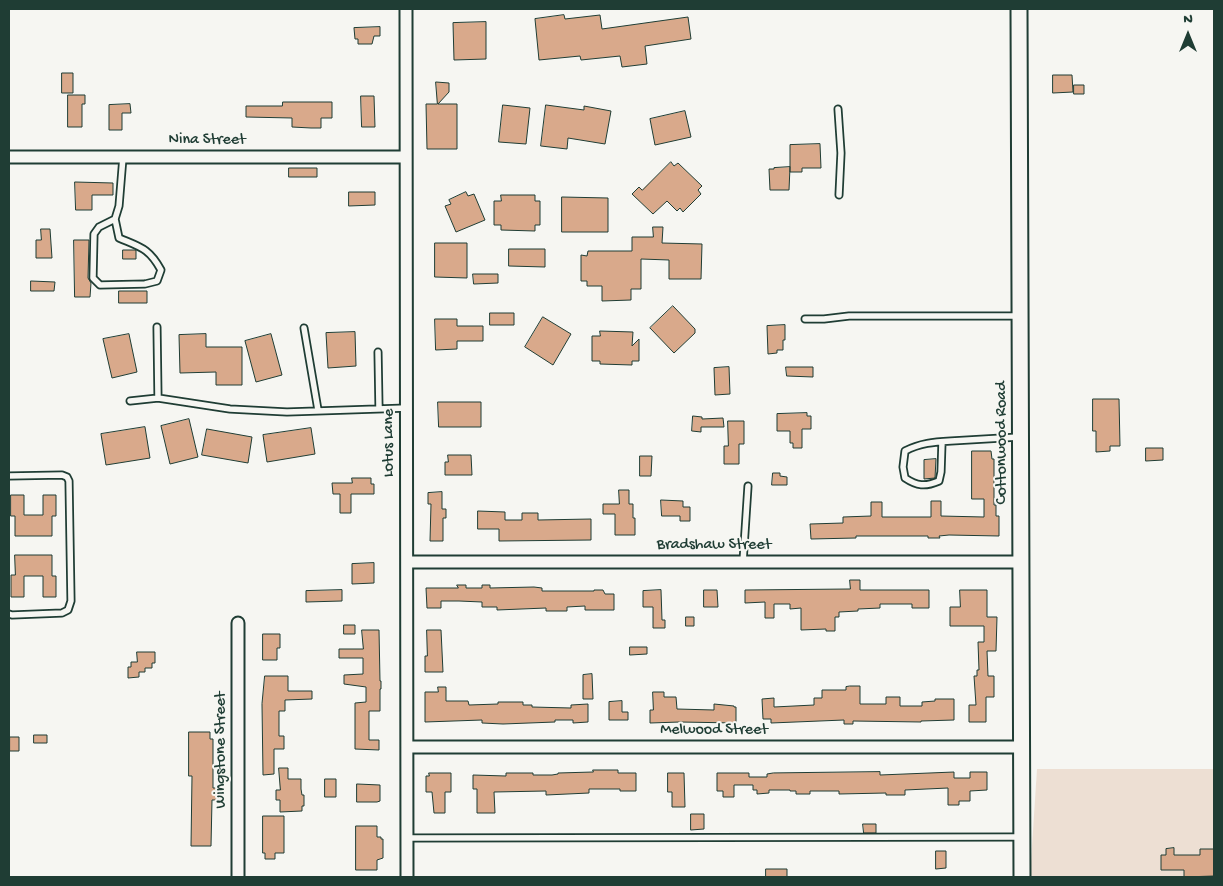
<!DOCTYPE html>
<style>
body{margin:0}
#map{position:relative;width:1223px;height:886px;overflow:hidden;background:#f6f6f2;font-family:"Gochi Hand",sans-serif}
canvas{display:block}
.frame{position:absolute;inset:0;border:10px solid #1f3d34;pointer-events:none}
.north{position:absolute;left:1163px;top:10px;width:50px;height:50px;-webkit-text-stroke:4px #f6f6f2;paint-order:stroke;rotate:0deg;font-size:14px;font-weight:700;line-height:20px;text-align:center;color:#1f3d34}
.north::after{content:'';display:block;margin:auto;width:18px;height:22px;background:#1f3d34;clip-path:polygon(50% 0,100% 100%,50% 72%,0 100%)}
</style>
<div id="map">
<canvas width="1223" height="886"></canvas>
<div class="frame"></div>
<div class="north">N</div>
</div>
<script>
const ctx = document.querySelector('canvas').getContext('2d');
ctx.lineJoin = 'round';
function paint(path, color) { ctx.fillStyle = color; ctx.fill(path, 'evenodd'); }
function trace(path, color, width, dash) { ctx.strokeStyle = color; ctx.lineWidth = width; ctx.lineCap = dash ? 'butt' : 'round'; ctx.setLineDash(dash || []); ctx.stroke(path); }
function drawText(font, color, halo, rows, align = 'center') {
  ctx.font = font + ' "Gochi Hand",sans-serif'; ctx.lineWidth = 4; ctx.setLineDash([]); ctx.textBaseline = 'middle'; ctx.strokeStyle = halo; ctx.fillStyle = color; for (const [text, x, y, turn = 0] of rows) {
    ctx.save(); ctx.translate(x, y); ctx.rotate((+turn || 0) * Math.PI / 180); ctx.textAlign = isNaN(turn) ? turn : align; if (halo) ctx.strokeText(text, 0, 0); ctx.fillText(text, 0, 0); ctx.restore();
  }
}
paint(new Path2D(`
 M1037,769H1214V877H1030Z`), '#eddfd3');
const building = new Path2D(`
 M564,15L565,19L600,15L602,29L688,17L691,39L645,46L647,64L622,67L620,56L581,60L580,56L539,60L535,19Z
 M486,22V59L454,60L453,23Z
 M380,27V36H374L372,44H358V39H355L354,28Z
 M62,73H73V93H62Z
 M1053,75H1072L1073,92L1053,93Z
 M436,82L449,83V92L438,104H457V149H427L426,104H437Z
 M1074,85H1084V94H1074Z
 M68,95H85V104H82V127H68Z
 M361,96H374L375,127H362Z
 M283,102H332V118H321V128H311L292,127V118L246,117V106H282Z
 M130,104L131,113H122V130H109V105Z
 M503,105L530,108L526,144L499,142Z
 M546,105L584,110V106L611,111L605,144L568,138L567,149L541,146Z
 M685,111L691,137L655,145L650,119Z
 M820,144L821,168H802V172H790V145Z
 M671,162L674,166L678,163L702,186L698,190L701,194L683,212L680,208L677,211L667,201L653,214L632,194L639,187L642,190Z
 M790,167L789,190H770L769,169H774V168Z
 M289,168H317V177H289Z
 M75,182L113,183V195H92V210H76Z
 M349,192H375V205L349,206Z
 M466,192L468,196L474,194L485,220L456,232L445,206L451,204L449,200Z
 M501,195H535V201H540V225H535V231L501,230V225H494V201H501Z
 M562,197L608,198V232H562Z
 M653,227H663L662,243L702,244L701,279H669V260L641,259V289H631V300L602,301V286H587V281H581V255L587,256L588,251H632V237H653Z
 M41,229H50L52,258H36V240H41Z
 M74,240H89L88,278L91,283L90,297H75Z
 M435,243H467V278L435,277Z
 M509,249H545V267L509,266Z
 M123,250H136V259H123Z
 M473,274H498V283L474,284Z
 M31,281L55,282L54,291H31Z
 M119,291H147V303H119Z
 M673,306L695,329V333L674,353L650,328Z
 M490,313H514V325H490Z
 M543,317L571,334L553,365L525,347Z
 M435,319H457V326H483V341H457V349L436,350Z
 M785,325V340H783V350H777V353L768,354L767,326Z
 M600,331L633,332L632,346L639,339V361H632V365L600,364V361H592V336H600Z
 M355,332L356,366L328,368L326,333Z
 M129,334L137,372L112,378L103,339Z
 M206,334V347H242V385H216V372L180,373L179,335Z
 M271,334L282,375L256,382L245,341Z
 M729,367L730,394L715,395L714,368Z
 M786,367H813V377L787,376Z
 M1093,399H1119L1120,446H1110V451L1096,452V431H1093Z
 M438,402H481V427H439Z
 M807,413V416H811V429H802V448H793V443H790V431H777V414Z
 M693,416L702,417V419L723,418L724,427H701V432L692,431Z
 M189,419L198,457L170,464L161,426Z
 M728,421H744V444H739V464H724V446H728Z
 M145,427L150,458L106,465L101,434Z
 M311,428L315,454L267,462L263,435Z
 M207,429L252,437L248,463L202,455Z
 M1146,448H1163V460L1146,461Z
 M972,451H991L992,459H994V505H996V516H999V536L949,535L939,536L940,538H928V536H856V538L811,539L810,524L843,523V517L871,516V502H882V517H931V501H941V516L984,517V499H972Z
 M448,455H471L472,475H445V462H448Z
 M640,456H652L651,476H640Z
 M936,459L935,478L924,479V460Z
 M773,473H780V476L787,477V485H772Z
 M352,478H371V484H374V494H351V513H340V494H333L332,483H352Z
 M619,490H629V504H633V518H635V535H615V514H603V504H619Z
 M442,492V509H446V518H443V541H430L431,504H428V493Z
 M11,495H24V515H43V495H56V516H52V536H15V516H11Z
 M661,500L683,501V507H690V521H680V516H662Z
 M478,511L505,512V520H522V513H538V520L591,519V540L499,541V529H478Z
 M15,555H52V576H56V597H43V576H24V597H11V575H15Z
 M374,563V583L352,584V564Z
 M850,580H860V590H929V608H912V604H880V608L858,609V611L839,612V617H835V631H826V629L801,630V608L790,609V604H774V618H765V602L745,603V590L850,589Z
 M457,585H466V588H482V585H490V588L534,587L542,588V591H594V590H603L605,594H614V610H585V606L567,607V611H546V608L497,610V607H482V602L459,601H441V608H427L426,588H458Z
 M342,590V601L306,602V591Z
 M661,590L662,620H665V628H653V607H643V591Z
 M704,590H717L718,607H704Z
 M960,590H987V617H997L996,651H987L988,676H994V697H986V722H969V705H976L974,676H977V670H979L978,642H984V626H950V607H960Z
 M686,617H694V626H686Z
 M344,625H355V634H344Z
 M362,630H379L380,681H381V689H380V711H369V740H379V750L355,749V703L366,702V687L344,684V675L363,674V658H339V649H363Z
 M427,630H441L443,672H425V656H427Z
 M263,634H280V648H277V660H263Z
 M630,647H647V654L630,655Z
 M137,652H155V663H152V668H145V672H139V677L128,678V667H131V662H137Z
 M592,674L593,699H583V675Z
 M265,676H288V691H312V699L285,700V711H279V736H284V749H274V774L263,775L262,704Z
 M850,686H860V704H886V697H900V706H922V702L935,701V699H954V720L921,721V722L853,721V724H844V720L771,723V719H763L762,699L774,698V707L814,705V698H822V690H846V687Z
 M438,687H446V701H468L469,705L498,704V702H523V705H532V707L571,708V705L588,704V722L573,723V720H555V722L503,724L482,723V720L425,722V692H438Z
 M653,692H664V697H676L677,709L714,710V704L734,706V707H736V723L680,722L650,723V710H653Z
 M622,701V712H628V720H609V702Z
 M189,732H210V739H213V788H216V791H218V800H212L211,846H191L192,776H189Z
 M34,735H47V743H34Z
 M10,737H19V751H10Z
 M279,768H288V779H301V789L302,795H304V806H302V811L280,812V800H276V790H280Z
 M593,770H618V773H636V791H620V789H589V793L546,795V791L494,792L495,813H477V789H473V775L506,776V773H533V775H552L558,774V773L593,772Z
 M880,772V775L954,772V778H970V772H987V790L970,791V801H959V805H948V788L905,790V795H886V793L839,794V791H810V794H796V791H790V790H769V793L757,794V790H753V785H734V797H723V791H717V773H749V777H767V774L773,773Z
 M429,773H451V792H445V813H434L432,792H426V776H429Z
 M668,773H684L685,807H672V792H668Z
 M325,779H336V797H325Z
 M357,784L380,785V801L377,802H357Z
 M691,814H704V829L691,830Z
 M263,816H284V853H275V859H265V853H263Z
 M863,824H876V833H864Z
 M356,826H377V837H381V839H383V858L377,860V870H356Z
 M1174,848V855H1200V849H1214V876L1184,877V870H1161V855H1166V849Z
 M936,851H946V868L936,869Z
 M766,869H787V877H766Z`);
paint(building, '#d9a98b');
trace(building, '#1f3d34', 1);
const lane = new Path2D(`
 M838,109L841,153L839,195
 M115,219L99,227L94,234L93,278L100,285L145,284L157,281L161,270C149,248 140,247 119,238L115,219L119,206L123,157
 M805,319H824L849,316H1018
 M157,327L158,398
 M304,328L318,410
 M378,352L379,408
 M130,401L158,398L230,409L287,412L407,408
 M942,442L941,472L939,481C925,487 917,486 905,478L903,467L905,451C920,443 934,442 951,441L1019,437
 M9,476L62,475L67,477L69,481L71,601L68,610L62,613L12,615L9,614
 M743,562L748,486
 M407,838L1020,837`);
const street = new Path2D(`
 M406,9L407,877
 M9,157H406
 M407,562H1021
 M238,623V877
 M407,747H1022`);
const secondary = new Path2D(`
 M1019,9L1022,877`);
trace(lane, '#1f3d34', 9);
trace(street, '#1f3d34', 15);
trace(secondary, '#1f3d34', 19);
trace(lane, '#f6f6f2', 5.5);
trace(street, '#f6f6f2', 11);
trace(secondary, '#f6f6f2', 15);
drawText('16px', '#1f3d34', '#f6f6f2', [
 ["Nina Street",207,141],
 ["Lotus Lane",390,443,-90],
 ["Cottonwood Road",1003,443,-90],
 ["Bradshaw Street",714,546],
 ["Melwood Street",714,731],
 ["Wingstone Street",222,750,-90]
]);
</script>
